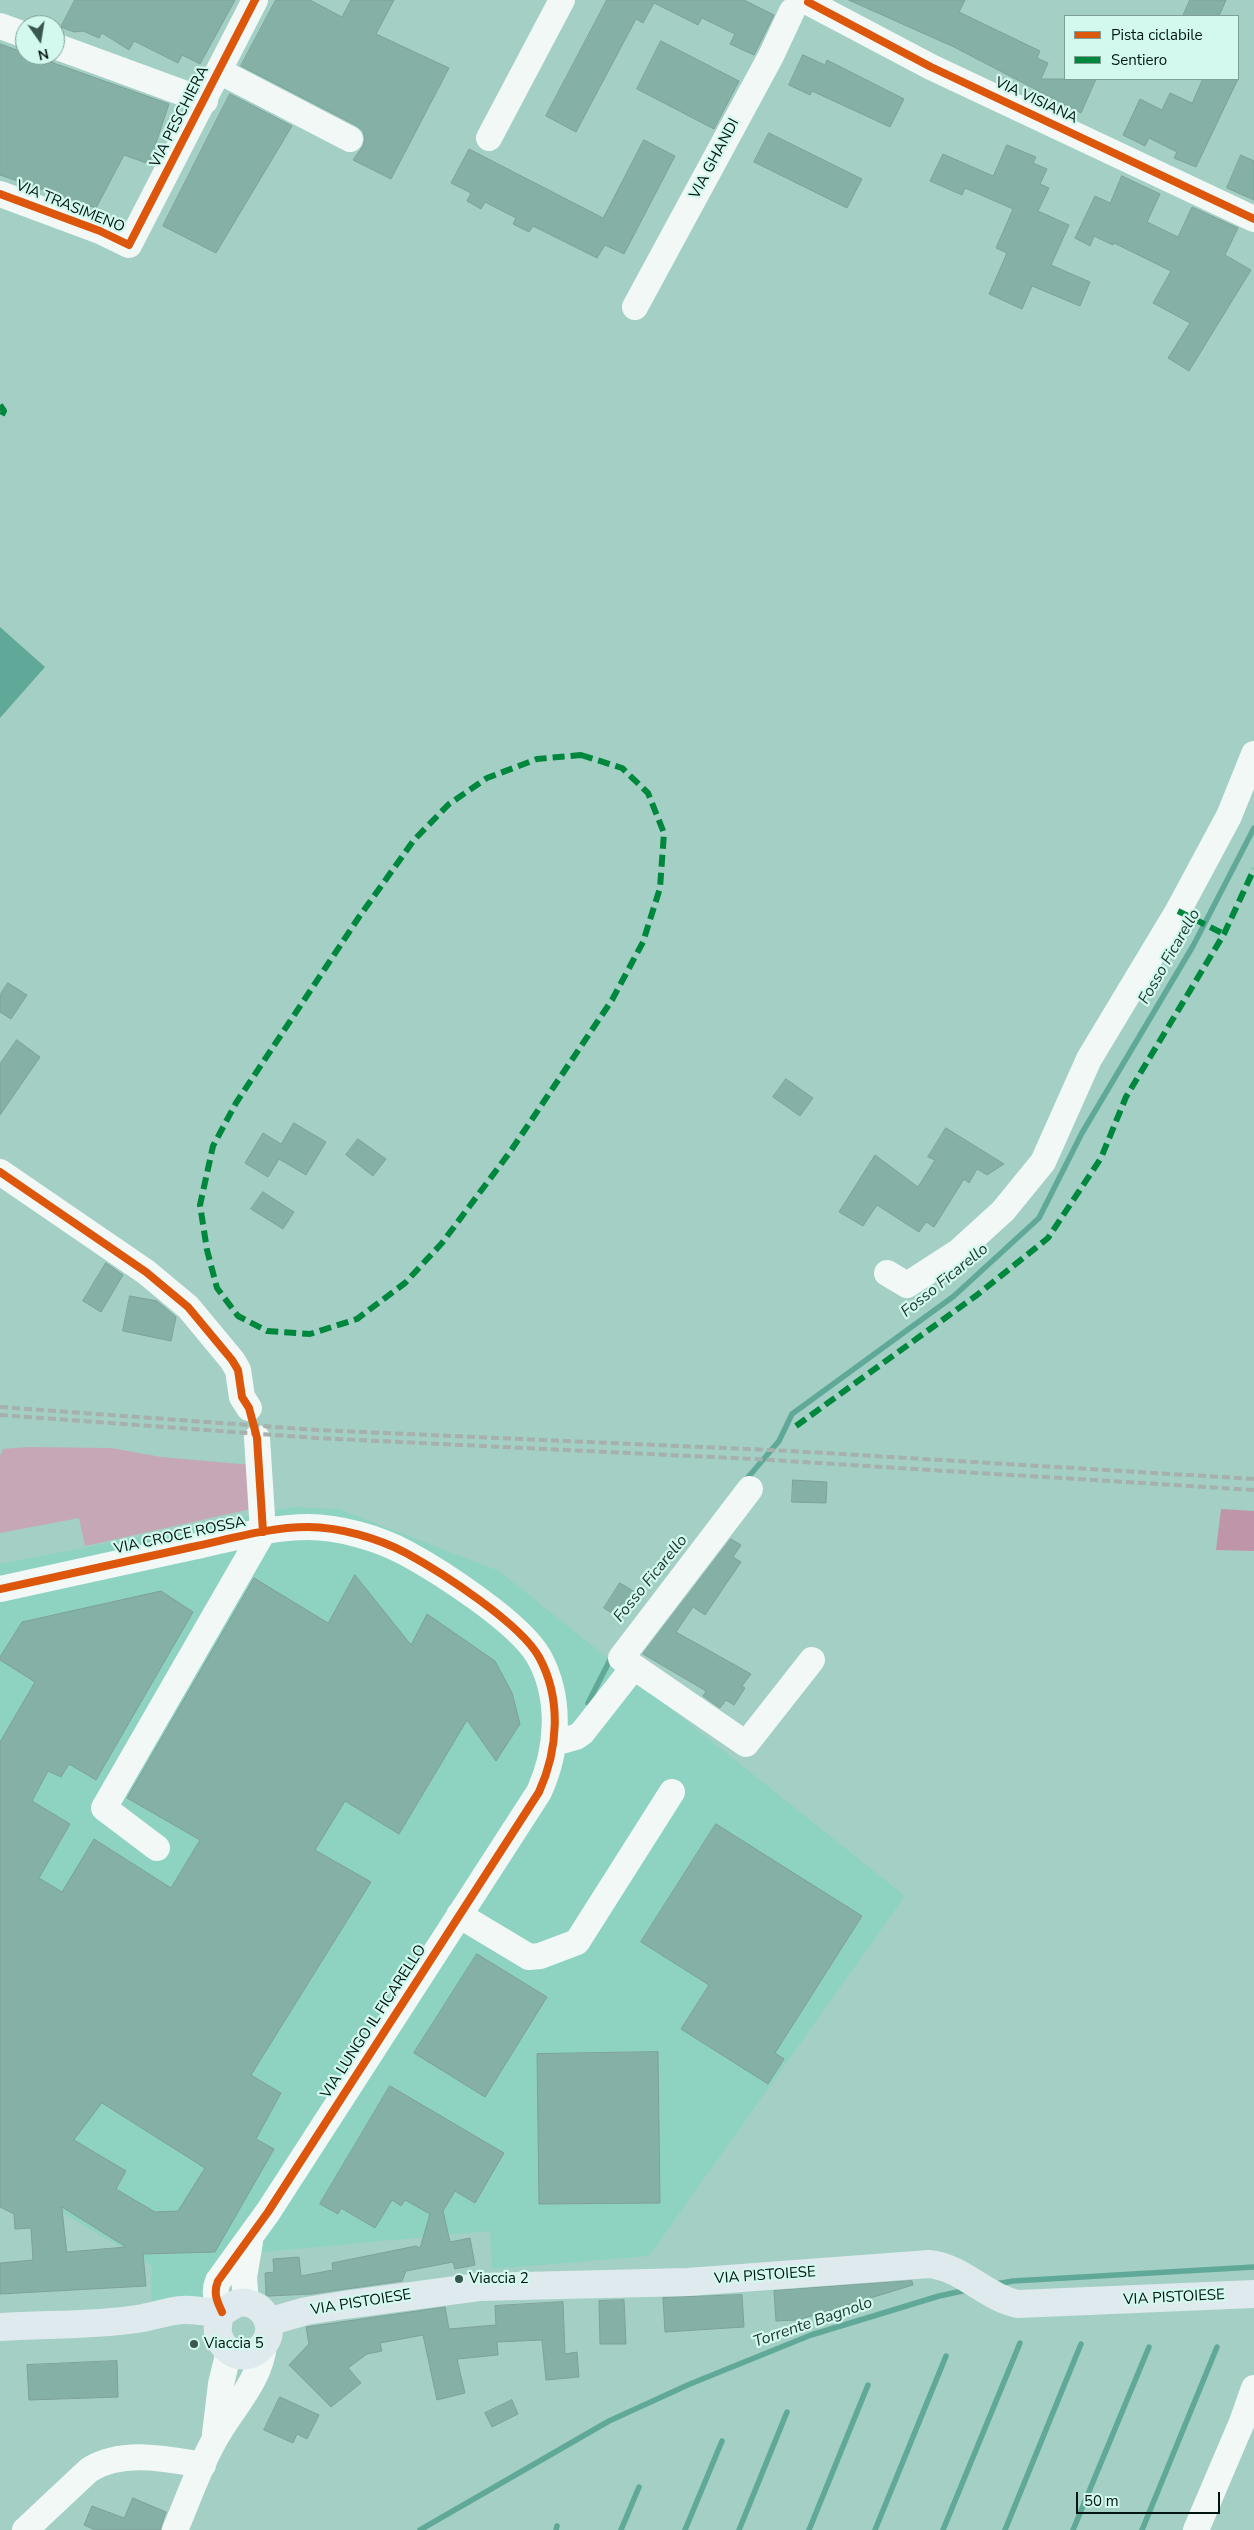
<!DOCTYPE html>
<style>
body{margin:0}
#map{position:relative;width:1254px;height:2530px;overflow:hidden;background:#a3cfc4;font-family:"Nunito Sans",sans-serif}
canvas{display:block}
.legend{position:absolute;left:1064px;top:15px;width:175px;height:65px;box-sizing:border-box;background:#d3f9ee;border:1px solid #7f9e95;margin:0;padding:6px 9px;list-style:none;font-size:15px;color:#001510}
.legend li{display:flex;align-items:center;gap:10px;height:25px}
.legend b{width:25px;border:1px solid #7f9e95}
.north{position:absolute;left:15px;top:15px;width:50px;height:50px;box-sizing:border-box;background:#d3f9ee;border:1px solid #7f9e95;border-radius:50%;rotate:167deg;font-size:14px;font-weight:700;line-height:20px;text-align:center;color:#001510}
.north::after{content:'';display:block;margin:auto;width:18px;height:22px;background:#39564f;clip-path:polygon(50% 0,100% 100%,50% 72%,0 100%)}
.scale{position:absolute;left:1076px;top:2492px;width:144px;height:22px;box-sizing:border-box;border:2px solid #001510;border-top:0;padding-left:6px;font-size:15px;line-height:18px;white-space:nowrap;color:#001510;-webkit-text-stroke:4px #d3f9ee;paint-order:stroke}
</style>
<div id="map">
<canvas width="1254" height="2530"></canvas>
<ul class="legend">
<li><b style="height:6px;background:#dc560c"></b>Pista ciclabile</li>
<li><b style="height:6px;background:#00873e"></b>Sentiero</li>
</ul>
<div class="north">N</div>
<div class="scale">50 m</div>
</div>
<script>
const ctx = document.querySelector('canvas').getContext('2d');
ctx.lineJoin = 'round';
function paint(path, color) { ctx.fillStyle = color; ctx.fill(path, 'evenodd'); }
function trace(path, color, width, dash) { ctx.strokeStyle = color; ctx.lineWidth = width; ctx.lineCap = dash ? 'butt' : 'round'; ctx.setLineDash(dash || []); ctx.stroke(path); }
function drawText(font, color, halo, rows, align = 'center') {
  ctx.font = font + ' "Nunito Sans",sans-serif'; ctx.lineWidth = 4.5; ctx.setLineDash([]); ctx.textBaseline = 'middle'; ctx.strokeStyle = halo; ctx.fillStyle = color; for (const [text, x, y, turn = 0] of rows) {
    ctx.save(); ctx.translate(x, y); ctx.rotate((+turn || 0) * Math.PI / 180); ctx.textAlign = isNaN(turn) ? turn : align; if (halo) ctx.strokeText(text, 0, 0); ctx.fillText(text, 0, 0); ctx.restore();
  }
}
paint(new Path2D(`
 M293,1507L339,1509L499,1571L905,1896L649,2256L492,2269L490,2231L219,2256L203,2298L151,2305L152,2266L0,2175V1564Z`), '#8ed3c2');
paint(new Path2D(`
 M28,1447L111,1448L161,1457L252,1465L255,1508L85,1546L79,1518L0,1533V1456L3,1449Z`), '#c6a7b5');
paint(new Path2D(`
 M1221,1509L1254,1511V1551L1216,1550Z`), '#bf96a9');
paint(new Path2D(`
 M0,627L45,667L0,718Z`), '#60a898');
trace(new Path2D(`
 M744,1482L779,1441L792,1414L954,1296L1039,1218L1082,1133L1193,946L1254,828
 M588,1703L612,1656
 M996,2284L1013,2281L1254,2267
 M420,2530L609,2421L690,2384L811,2335L939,2296L967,2290
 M556,2530L557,2526
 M621,2530L639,2487
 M685,2530L722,2441
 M739,2530L787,2412
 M809,2530L868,2385
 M875,2530L946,2356
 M943,2530L1020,2343
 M1005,2530L1081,2344
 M1073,2530L1149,2347
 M1142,2530L1217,2347`), '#60a898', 5.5);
const building = new Path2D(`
 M75,0H235L200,64L182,55L178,63L134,41L129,50L102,33L99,38L83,31L74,32L61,27Z
 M276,0H310L342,17L351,0H394L376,34L449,68L391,179L353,160L363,146L365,139L363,131L357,126L241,66Z
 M607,0H744L774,15L754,55L730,44L735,34L702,18L698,25L654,3L643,23L636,19L576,132L546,116Z
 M849,0H965L959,12L1040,51L1037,58L1048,63L1041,79H1096L1081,113L954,47Z
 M1190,0H1226L1219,16H1183Z
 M661,41L739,81L714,129L637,89Z
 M0,44L169,104L149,164L124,155L96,208L0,175Z
 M803,55L825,65L827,60L904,99L890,127L812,91L810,95L789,85Z
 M1203,79H1238L1196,167L1174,158L1177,152L1149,138L1145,146L1123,135L1140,99L1162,110L1170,93L1192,103Z
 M230,94L292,126L216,253L163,226Z
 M769,133L862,179L847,208L754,162Z
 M644,140L675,156L624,254L605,245L597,258L533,226L529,232L513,224L516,218L485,202L481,209L467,201L471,193L451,183L469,149L603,218Z
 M1007,145L1036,157L1033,163L1047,169L1040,184L1049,188L1038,211L1069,225L1051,265L1090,282L1080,306L1032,286L1022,309L989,294L1007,253L996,248L1013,209L965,188L962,195L930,181L943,154L993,176Z
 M1241,155L1254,161V200L1227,188Z
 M1122,176L1160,194L1147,222L1178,237L1192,207L1238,228L1225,255L1251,270L1189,371L1168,358L1190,323L1153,303L1171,271L1114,243L1113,245L1094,236L1090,246L1075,238L1095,196L1110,203Z
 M8,983L27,995L11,1019L0,1012V995Z
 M17,1040L40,1057L0,1115V1064Z
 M786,1079L813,1098L800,1116L773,1097Z
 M294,1123L326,1142L306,1175L279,1159L268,1177L245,1163L263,1133L281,1144Z
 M946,1128L1004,1164L987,1175L977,1169L969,1183L964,1179L934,1227L926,1222L919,1232L877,1205L863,1226L839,1212L875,1155L918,1187L935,1160L928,1157Z
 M358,1139L386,1159L373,1176L346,1155Z
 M263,1192L294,1212L283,1229L251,1209Z
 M106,1263L123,1275L101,1312L83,1301Z
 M130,1296L157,1301L176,1317L171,1341L123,1331Z
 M793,1480L827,1482L826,1503L792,1502Z
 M731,1539L741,1545L733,1557L741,1562L705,1615L693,1607L676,1632L751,1674L742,1686L745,1688L734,1705L726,1700L720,1708L703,1696L706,1691L643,1654Z
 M355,1575L411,1645L427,1614L495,1661L512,1693L520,1724L496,1761L467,1720L399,1834L345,1801L315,1850L371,1882L251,2075L281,2093L256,2139L274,2149L215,2252L143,2254L146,2286L0,2294V2263L33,2260L31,2228L15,2229L14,2214L0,2207V1742L35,1682L0,1660V1657L22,1622L161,1591L193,1612L96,1780L69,1764L61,1777L48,1771L32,1801L70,1824L39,1878L62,1892L94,1839L171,1888L200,1840L127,1798L254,1578L328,1623ZM102,2103L205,2168L178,2211L155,2212L116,2189L126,2171L74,2140ZM62,2207L126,2247L67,2252Z
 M620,1583L638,1594L621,1619L604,1608Z
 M716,1824L862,1916L775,2053L784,2059L768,2084L681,2029L709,1985L641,1942Z
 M477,1954L547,1997L485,2097L414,2053Z
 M658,2052L660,2203L539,2204L537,2054Z
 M390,2086L504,2153L475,2203L455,2191L443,2211L450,2242L470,2238L475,2265L455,2269L453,2262L406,2271L402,2281L311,2294L269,2296L266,2295L265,2273L274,2272L273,2259L299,2257L301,2276L333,2270L332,2263L416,2246L420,2248L430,2214L405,2200L401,2206L392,2200L375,2228L341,2208L338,2214L320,2204Z
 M912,2281L913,2285L798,2320L776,2321L774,2291Z
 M742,2295L744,2327L665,2332L663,2298Z
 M624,2300L626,2344H600L599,2301Z
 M563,2302L565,2354L577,2352L579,2377L546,2380L542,2340L497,2342L498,2355L457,2359L465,2393L437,2400L423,2335L380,2343L382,2351L367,2354L348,2368L361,2383L331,2407L289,2365L309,2344L306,2327L445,2307L449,2329L496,2325L495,2306Z
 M117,2361L118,2397L29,2400L27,2365Z
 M280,2397L319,2415L307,2439L297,2434L293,2443L264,2430Z
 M512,2400L518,2414L492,2427L485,2413Z
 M133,2498L166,2512L160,2530H95L84,2525L92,2506L124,2518Z`);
paint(building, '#84b0a6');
trace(building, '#7ea199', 1);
trace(new Path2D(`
 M808,2L931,67L1254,219
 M0,26L25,35
 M55,46L205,101
 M219,71L350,139
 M489,138L562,0
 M0,194L100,231L129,245L255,0
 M635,307L771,56L792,11
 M0,1172L146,1272L188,1307L232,1360L238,1370L242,1397L249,1408
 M887,1273L907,1285L958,1252L1003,1211L1043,1162L1089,1059L1178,911L1229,816L1254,754
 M750,1489L621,1658L746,1744L812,1660
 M0,1589C64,1575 128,1561 192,1547C230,1539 269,1527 308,1527C339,1527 378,1538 406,1553C441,1572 520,1623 539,1657C562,1699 558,1750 539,1792L268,2212L218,2281C213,2293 217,2301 222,2312
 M554,1743L576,1737L582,1733L633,1668
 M157,1848L104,1808L263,1532L257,1438
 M459,1915L529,1957L540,1956L577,1942L672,1792
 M246,2303L244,2277L250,2242
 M215,2434L221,2384L229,2351
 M25,2530L89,2470C122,2449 166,2459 203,2465
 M175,2530C188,2500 199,2467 215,2439C232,2408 260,2382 264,2345
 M1196,2530L1242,2422L1254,2388`), '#f1f8f6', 26);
trace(new Path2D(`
 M268,2322L306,2311L344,2305L479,2287L688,2282L929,2264C962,2267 985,2297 1018,2304L1254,2294
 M0,2327C45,2324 92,2326 137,2319C152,2317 167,2311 182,2310C194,2309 207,2313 220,2312C229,2311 234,2300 247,2303C266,2306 276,2329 264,2344C243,2372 205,2344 222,2312`), '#deeaed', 28);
trace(new Path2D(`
 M0,1407L317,1430L792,1451L1254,1479
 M0,1415L316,1438L754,1459L1254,1490`), '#a6b0ad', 4, [8, 4]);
trace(new Path2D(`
 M0,405L4,411L0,419
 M581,755L622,768L648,793L664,833L660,888L643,942L612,1000L510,1152L442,1243L405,1283L357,1319L310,1334L267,1331L238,1316L217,1288L207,1250L200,1205L213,1146L236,1103L359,917L414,840L449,804L487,778L537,759Z
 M1178,911L1224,934
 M796,1426L977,1295L1048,1238L1101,1158L1126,1097L1224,934L1254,869`), '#00873e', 6, [12, 6]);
trace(new Path2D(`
 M808,2L931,67L1254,219
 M0,194L100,231L129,245L255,0
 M0,1172L146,1272L188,1307L232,1360L238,1370L242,1397L249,1408L257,1438L263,1532
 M0,1589C64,1575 128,1561 192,1547C230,1539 269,1527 308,1527C339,1527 378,1538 406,1553C441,1572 520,1623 539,1657C562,1699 558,1750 539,1792L268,2212L218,2281C213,2293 217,2301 222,2312`), '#dc560c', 8);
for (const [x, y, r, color] of [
 [459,2279,5,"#39564f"],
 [194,2344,5,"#39564f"]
]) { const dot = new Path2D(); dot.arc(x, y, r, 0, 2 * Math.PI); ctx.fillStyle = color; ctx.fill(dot); trace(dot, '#d3f9ee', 2); }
drawText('15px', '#001510', '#d3f9ee', [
 ["VIA VISIANA",1036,101,25],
 ["VIA PESCHIERA",180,117,-63],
 ["VIA GHANDI",715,159,-62],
 ["VIA TRASIMENO",70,207,22],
 ["VIA CROCE ROSSA",180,1536,-12],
 ["VIA LUNGO IL FICARELLO",374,2022,-57],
 ["VIA PISTOIESE",765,2276,-4],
 ["VIA PISTOIESE",1174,2298,-3],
 ["VIA PISTOIESE",361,2303,-9]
]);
drawText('15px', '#001510', '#d3f9ee', [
 ["Viaccia 2",469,2279],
 ["Viaccia 5",204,2344]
], 'left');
drawText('italic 16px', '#1c3731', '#d3f9ee', [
 ["Fosso Ficarello",1170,957,-60],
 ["Fosso Ficarello",945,1281,-39],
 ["Fosso Ficarello",651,1579,-51],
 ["Torrente Bagnolo",813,2323,-19]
]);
</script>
